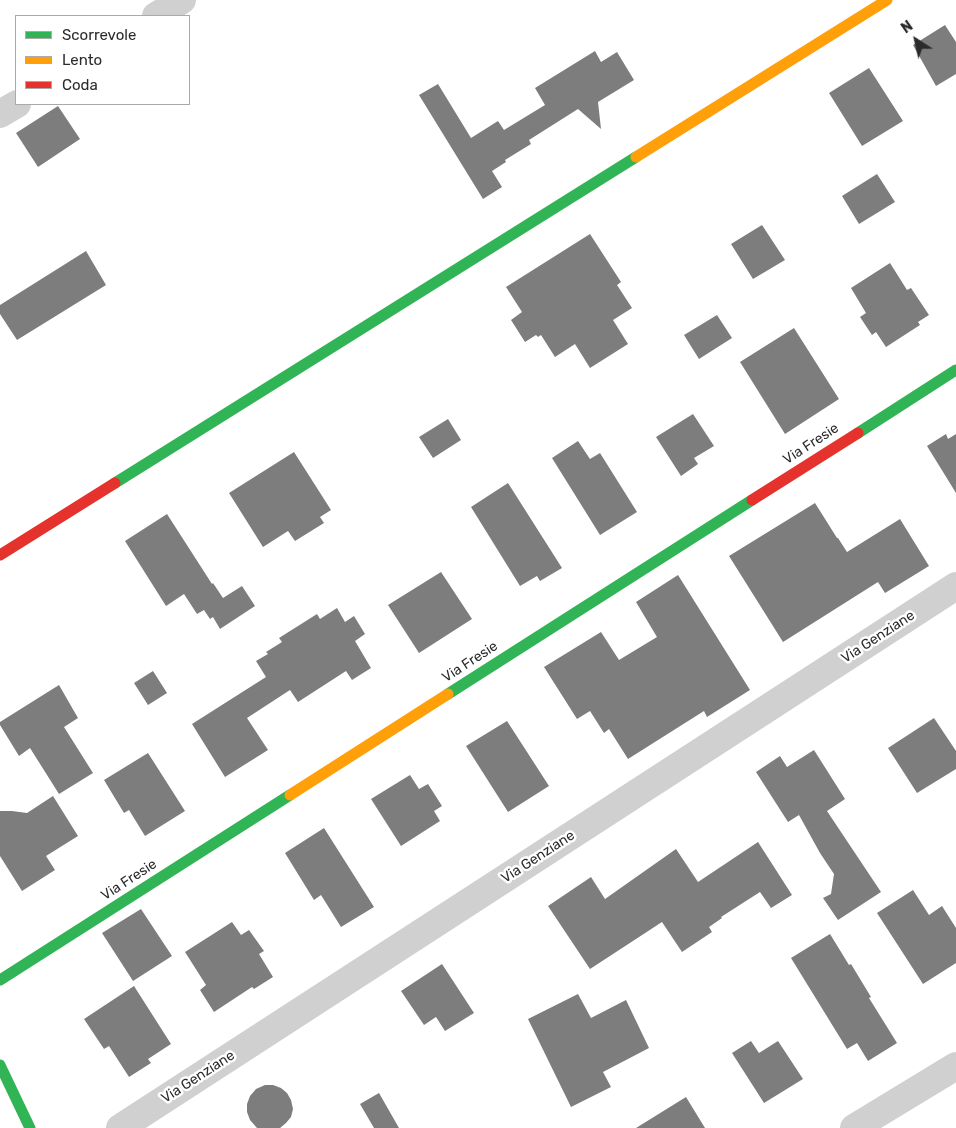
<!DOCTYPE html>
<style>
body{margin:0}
#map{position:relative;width:956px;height:1128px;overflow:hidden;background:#fff;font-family:Rubik,sans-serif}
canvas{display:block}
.legend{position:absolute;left:15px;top:15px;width:175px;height:90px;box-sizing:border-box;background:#fff;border:1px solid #aaa;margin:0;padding:6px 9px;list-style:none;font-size:15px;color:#2b2b2b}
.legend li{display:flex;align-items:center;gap:10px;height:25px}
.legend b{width:25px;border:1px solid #aaa}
.north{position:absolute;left:891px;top:15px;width:50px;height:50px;-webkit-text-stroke:4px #fff;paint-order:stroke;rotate:325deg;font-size:14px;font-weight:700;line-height:20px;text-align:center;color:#2b2b2b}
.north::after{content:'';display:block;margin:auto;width:18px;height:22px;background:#2b2b2b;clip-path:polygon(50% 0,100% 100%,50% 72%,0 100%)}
</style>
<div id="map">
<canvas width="956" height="1128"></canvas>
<ul class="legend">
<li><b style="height:6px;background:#30b455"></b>Scorrevole</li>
<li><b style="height:6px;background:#ff9f0a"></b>Lento</li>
<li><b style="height:6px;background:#e5322d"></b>Coda</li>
</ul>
<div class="north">N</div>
</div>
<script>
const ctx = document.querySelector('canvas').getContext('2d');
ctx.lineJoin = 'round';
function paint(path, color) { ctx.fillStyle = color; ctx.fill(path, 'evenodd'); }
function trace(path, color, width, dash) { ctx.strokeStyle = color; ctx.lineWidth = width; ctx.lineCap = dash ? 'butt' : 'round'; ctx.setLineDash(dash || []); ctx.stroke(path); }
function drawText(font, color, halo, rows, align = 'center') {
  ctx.font = font + ' Rubik,sans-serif'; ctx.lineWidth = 5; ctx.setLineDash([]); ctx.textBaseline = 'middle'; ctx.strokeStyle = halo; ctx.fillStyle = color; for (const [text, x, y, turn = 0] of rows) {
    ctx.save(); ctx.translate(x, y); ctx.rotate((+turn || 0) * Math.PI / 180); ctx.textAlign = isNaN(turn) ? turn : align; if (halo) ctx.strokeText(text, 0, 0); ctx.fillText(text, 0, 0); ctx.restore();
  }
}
paint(new Path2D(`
 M945,25L956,42V74L936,86L913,45Z
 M595,51L601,62L617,52L634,80L598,102L601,129L578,109L529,140L531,144L505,160L506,162L492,171L502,187L483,199L419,95L438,84L471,138L498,121L504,130L545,105L535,88Z
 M869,68L903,121L862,146L829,93Z
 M58,106L80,139L38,167L16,133Z
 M877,174L895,202L859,224L842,196Z
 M762,225L785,260L753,279L731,244Z
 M590,234L621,282L617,285L632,308L613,320L628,344L590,368L575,344L555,357L541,335L538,337L536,335L525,342L511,320L522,312L506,287Z
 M86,251L106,285L17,340L0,314V305Z
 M890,263L907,290L911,288L929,315L918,322L920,325L886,347L876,332L872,335L860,317L866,313L851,288Z
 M717,315L732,338L699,359L684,335Z
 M794,328L839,399L785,434L740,362Z
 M693,414L714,446L694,458L698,464L681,476L656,437Z
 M448,419L461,440L433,458L419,437Z
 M946,434L948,439L956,434V493L927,446Z
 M578,441L590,459L600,453L637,512L600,535L552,458Z
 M294,452L331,510L320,517L324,523L295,541L288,531L263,547L229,493Z
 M508,483L562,568L540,581L537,576L520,586L471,507Z
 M815,503L837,538H838L847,552L900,519L929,566L885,593L878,582L783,642L729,556Z
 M167,514L212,584L213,583L223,598L242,586L255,606L220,629L213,617L210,619L204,610L197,614L184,594L166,606L125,541Z
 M441,572L472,619L419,653L388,605Z
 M678,575L750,690L707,717L704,711L628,759L609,729L604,733L590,711L577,719L544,667L601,632L619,660L657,637L636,602Z
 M337,608L345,622L354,616L365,634L355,641L371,668L352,680L346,671L298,702L290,690L247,718L268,750L225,777L192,724L266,677L256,661L268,654L266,652L282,642L279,638L317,614L320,619Z
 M153,671L167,693L148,705L134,683Z
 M59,685L78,718L64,727L93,773L59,794L30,748L19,756L0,725V722Z
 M934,718L956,751V769L917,793L888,748Z
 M507,721L549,786L508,812L466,746Z
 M814,750L845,799L827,811L881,892L838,920L823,898L831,894L834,874L820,853L799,815L788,822L756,772L780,756L787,767Z
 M148,753L185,811L145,836L129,810L124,813L104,780Z
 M410,775L419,789L428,784L442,806L434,811L440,821L401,846L371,799Z
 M53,796L78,836L46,856L55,870L22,891L0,856V811H12L27,813Z
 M324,828L374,907L341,927L321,895L314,900L285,853Z
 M758,842L792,895L771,908L760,892L721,917L722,918L709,927L712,932L682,952L662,922L590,969L548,906L591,877L605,899L676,849L698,882Z
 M913,890L929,915L942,906L956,928V963L923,984L877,913Z
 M141,909L172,956L133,981L102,933Z
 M232,922L241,935L249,930L264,951L259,954L273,977L254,989L252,987L214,1012L200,990L206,985L185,952Z
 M830,934L849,965L851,964L871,997L869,998L897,1043L868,1061L857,1043L847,1049L791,958Z
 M442,964L474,1013L445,1031L436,1017L424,1025L401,991Z
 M134,986L171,1044L148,1059L151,1063L129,1077L109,1046L104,1049L84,1019Z
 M578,994L591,1018L626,1000L649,1048L603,1072L611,1087L571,1107L528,1019Z
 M751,1041L759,1053L778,1041L803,1079L764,1103L732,1053Z
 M265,1085H273L281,1088L287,1093L291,1100L293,1109L291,1117L286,1123L280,1128H257L250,1120L247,1112V1104L250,1096L256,1089Z
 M379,1093L399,1128H374L360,1104Z
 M686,1097L705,1128H636Z`), '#7d7d7d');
trace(new Path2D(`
 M156,16L182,0
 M0,114L17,104
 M120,1128L956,586
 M854,1128L956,1066`), '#d0d0d0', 28);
trace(new Path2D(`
 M858,433L956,370
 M115,483L636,157
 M448,694L752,500
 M0,980L290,795
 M0,1065L30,1128`), '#30b455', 11);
trace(new Path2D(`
 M636,157L887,0
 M290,795L448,694`), '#ff9f0a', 11);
trace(new Path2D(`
 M752,500L858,433
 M0,555L115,483`), '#e5322d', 11);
drawText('14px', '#2b2b2b', '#fff', [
 ["Via Fresie",811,444,-33],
 ["Via Genziane",878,637,-33],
 ["Via Fresie",470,662,-33],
 ["Via Genziane",538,857,-33],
 ["Via Fresie",129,880,-33],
 ["Via Genziane",198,1077,-33]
]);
</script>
